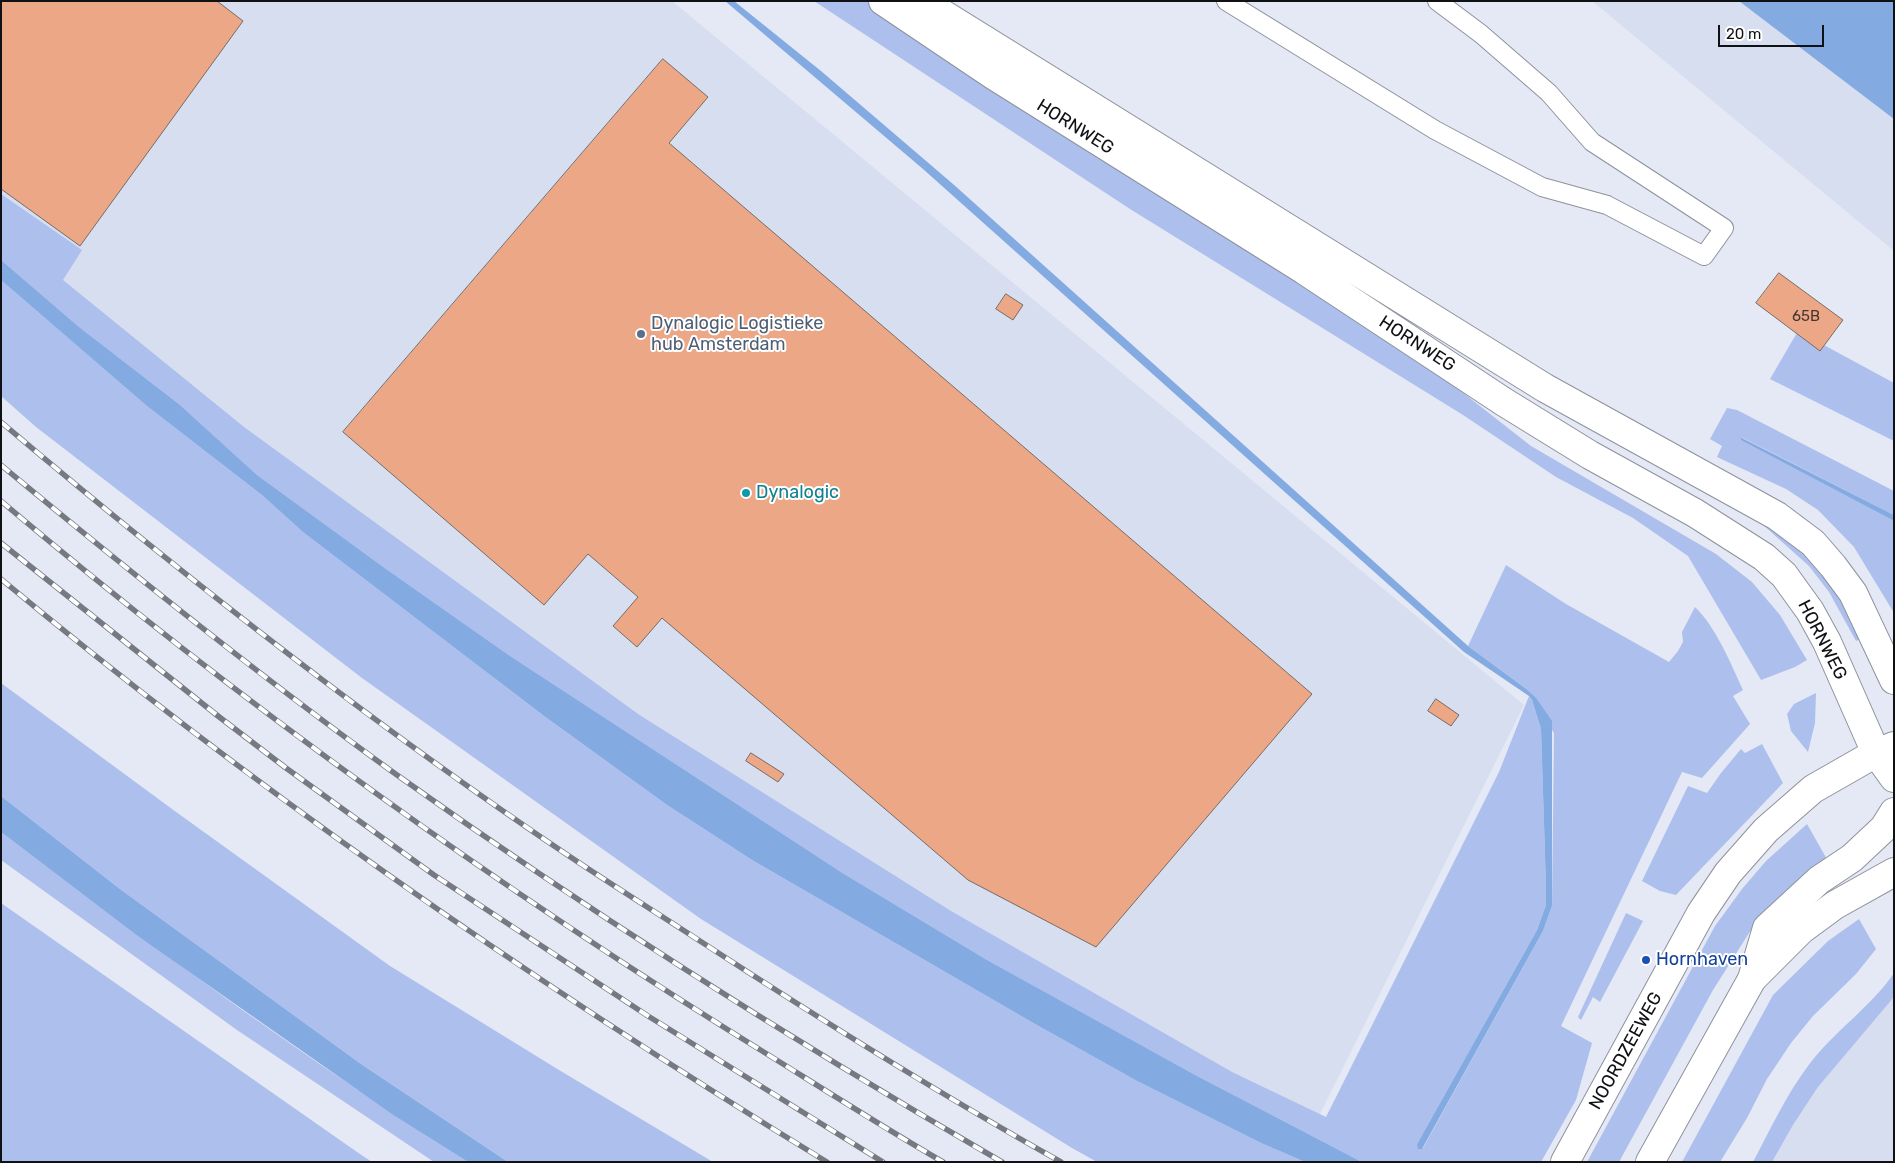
<!DOCTYPE html>
<style>
body{margin:0}
#map{position:relative;width:1895px;height:1163px;overflow:hidden;background:#e5e9f5;font-family:Rubik,sans-serif}
canvas{display:block}
.frame{position:absolute;inset:0;border:2px solid #0f1114;pointer-events:none}
.scale{position:absolute;left:1718px;top:25px;width:106px;height:22px;box-sizing:border-box;border:2px solid #0f1114;border-top:0;padding-left:6px;font-size:15px;line-height:18px;white-space:nowrap;color:#0f1114;-webkit-text-stroke:4px #fff;paint-order:stroke}
</style>
<div id="map">
<canvas width="1895" height="1163"></canvas>
<div class="frame"></div>
<div class="scale">20 m</div>
</div>
<script>
const ctx = document.querySelector('canvas').getContext('2d');
ctx.lineJoin = 'round';
function paint(path, color) { ctx.fillStyle = color; ctx.fill(path, 'evenodd'); }
function trace(path, color, width, dash) { ctx.strokeStyle = color; ctx.lineWidth = width; ctx.lineCap = dash ? 'butt' : 'round'; ctx.setLineDash(dash || []); ctx.stroke(path); }
function drawText(font, color, halo, rows, align = 'center') {
  ctx.font = font + ' Rubik,sans-serif'; ctx.lineWidth = 4; ctx.setLineDash([]); ctx.textBaseline = 'middle'; ctx.strokeStyle = halo; ctx.fillStyle = color; for (const [text, x, y, turn = 0] of rows) {
    ctx.save(); ctx.translate(x, y); ctx.rotate((+turn || 0) * Math.PI / 180); ctx.textAlign = isNaN(turn) ? turn : align; if (halo) ctx.strokeText(text, 0, 0); ctx.fillText(text, 0, 0); ctx.restore();
  }
}
paint(new Path2D(`
 M1,1H672L1524,705L1309,1136L913,953L226,502L1,283Z
 M1592,1H1894V251Z
 M1894,997V1162H1772L1793,1125L1818,1087Z`), '#d7def0');
paint(new Path2D(`
 M814,1H875L1439,374L1531,446L1716,554L1752,582L1780,615L1807,660L1795,667L1761,680L1688,556L1633,518L1556,477L1463,415L1130,209Z
 M1,194L82,250L63,280L244,427L638,714L951,911L1232,1072L1326,1117L1499,772L1529,696L1532,700L1541,729L1546,887V905L1537,930L1417,1144L1419,1149L1423,1148L1543,931L1552,906L1554,733L1525,688L1468,646L1506,565L1566,604L1669,662L1678,651L1683,642L1682,632L1695,607C1716,627 1731,664 1743,690L1733,696L1750,724L1702,778L1682,772L1561,1026L1592,1043L1576,1100L1541,1162H1362L1197,1076L987,960L844,874L510,656L386,569L257,475L180,405L79,327L1,260Z
 M1,280L147,406L262,495L303,532L544,716L667,805L752,860L1035,1024L1137,1081L1261,1143L1305,1162H1097L1072,1148L701,919L362,678L36,427L1,396Z
 M1798,331L1894,383V441L1770,379Z
 M1727,408L1737,410L1894,491V515L1741,437L1740,439L1894,521V613L1854,547L1818,510L1786,489L1717,457L1722,446L1710,439Z
 M1766,517L1817,560L1865,637L1856,641L1829,592L1809,566L1762,524Z
 M1,683L172,809L390,966L559,1070L713,1162H508L361,1064L120,889L1,796Z
 M1816,693L1815,723L1808,752L1791,731L1787,714L1794,704Z
 M1762,744L1783,783L1676,895L1660,891L1642,881L1688,786L1707,793L1721,773L1741,749L1745,753Z
 M1807,824L1828,861L1776,904L1749,933L1713,990L1619,1162H1587L1715,926L1742,889L1766,861Z
 M1,832C153,947 307,1060 468,1162H434L237,1030L1,860Z
 M1,903L357,1152L372,1162H1Z
 M1626,913L1643,921L1600,1002L1593,997L1581,1020L1578,1017Z
 M1859,919L1876,949L1856,974L1813,1016L1791,1043L1767,1079L1747,1118L1720,1162H1682L1773,995L1828,941Z
 M1894,973V997L1818,1087L1793,1125L1772,1162H1753C1770,1130 1786,1095 1808,1066C1833,1032 1870,1008 1894,973Z`), '#adbfec');
paint(new Path2D(`
 M725,1H734L821,71L953,184L1468,646L1525,688L1536,698L1552,721V906L1543,931L1422,1149H1418L1417,1144L1537,930L1546,905V887L1541,729L1532,700L1529,696L1464,652L923,169Z
 M1739,1H1894V119Z
 M1,260L79,327L180,405L257,475L386,569L510,656L844,874L987,960L1197,1076L1362,1162H1305L1261,1143L1137,1081L1035,1024L752,860L667,805L544,716L303,532L262,495L147,406L1,280Z
 M1740,437L1894,515V521L1741,440Z
 M1,796L120,889L361,1064L508,1162H468L392,1114L138,936L1,832Z`), '#84aae2');
const building = new Path2D(`
 M1,1H217L243,21L80,246L1,189Z
 M663,59L708,97L669,143L1312,694L1096,947L968,880L662,618L637,647L613,626L638,597L588,554L544,605L343,432Z
 M1779,273L1843,320L1820,351L1756,303Z
 M1006,294L1023,305L1013,320L996,309Z
 M1436,699L1459,715L1451,726L1428,711Z
 M751,753L784,774L778,782L746,761Z`);
paint(building, '#eba786');
trace(building, '#776c66', 1);
const service = new Path2D(`
 M1226,1L1435,130L1542,187L1607,205L1704,256L1724,228L1592,142L1549,93L1481,34L1437,1`);
const tertiary = new Path2D(`
 M883,1L993,75L1304,270L1504,402L1590,455L1695,513L1764,557L1784,575L1810,611L1827,642L1876,753L1894,778
 M922,1L1545,388L1777,516L1813,543L1833,566L1853,593L1894,680
 M1752,979L1767,928L1819,880L1852,858L1884,828L1894,812`);
const secondary = new Path2D(`
 M1565,1162L1701,913L1728,873L1766,830L1813,789L1876,753L1894,746
 M1650,1162L1752,979L1801,930L1835,905L1894,872`);
trace(service, '#8d929c', 20);
trace(tertiary, '#8d929c', 30);
trace(secondary, '#8d929c', 30);
trace(service, '#fff', 18);
trace(tertiary, '#fff', 28);
trace(secondary, '#fff', 28);
const rail = new Path2D(`
 M1,422C183,576 371,723 569,856C612,885 657,913 700,941C818,1018 938,1093 1061,1162
 M1,465C130,572 261,677 397,775C592,914 795,1042 1002,1162
 M1,501C245,707 504,892 775,1059C831,1094 886,1129 943,1162
 M1,543L218,716L286,768L434,875L648,1016L883,1162
 M1,579C261,795 539,986 827,1162`);
trace(rail, '#767981', 5.5);
trace(rail, '#fff', 4, [11]);
for (const [x, y, r, color] of [
 [641,334,5,"#5c6f8a"],
 [746,493,5,"#0f9aa8"],
 [1646,960,5,"#1a4fb4"]
]) { const dot = new Path2D(); dot.arc(x, y, r, 0, 2 * Math.PI); ctx.fillStyle = color; ctx.fill(dot); trace(dot, '#fff', 2); }
drawText('15px', '#463630', null, [
 ["65B",1806,317]
]);
drawText('18px', '#0f1114', '#fff', [
 ["HORNWEG",1075,127,32],
 ["HORNWEG",1417,344,33],
 ["HORNWEG",1822,640,63],
 ["NOORDZEEWEG",1626,1051,-61]
]);
drawText('18px', '#4e5e75', '#fff', [
 ["Dynalogic Logistieke",651,324],
 ["hub Amsterdam",651,345]
], 'left');
drawText('18px', '#0d838f', '#fff', [
 ["Dynalogic",756,493]
], 'left');
drawText('18px', '#164399', '#fff', [
 ["Hornhaven",1656,960]
], 'left');
</script>
